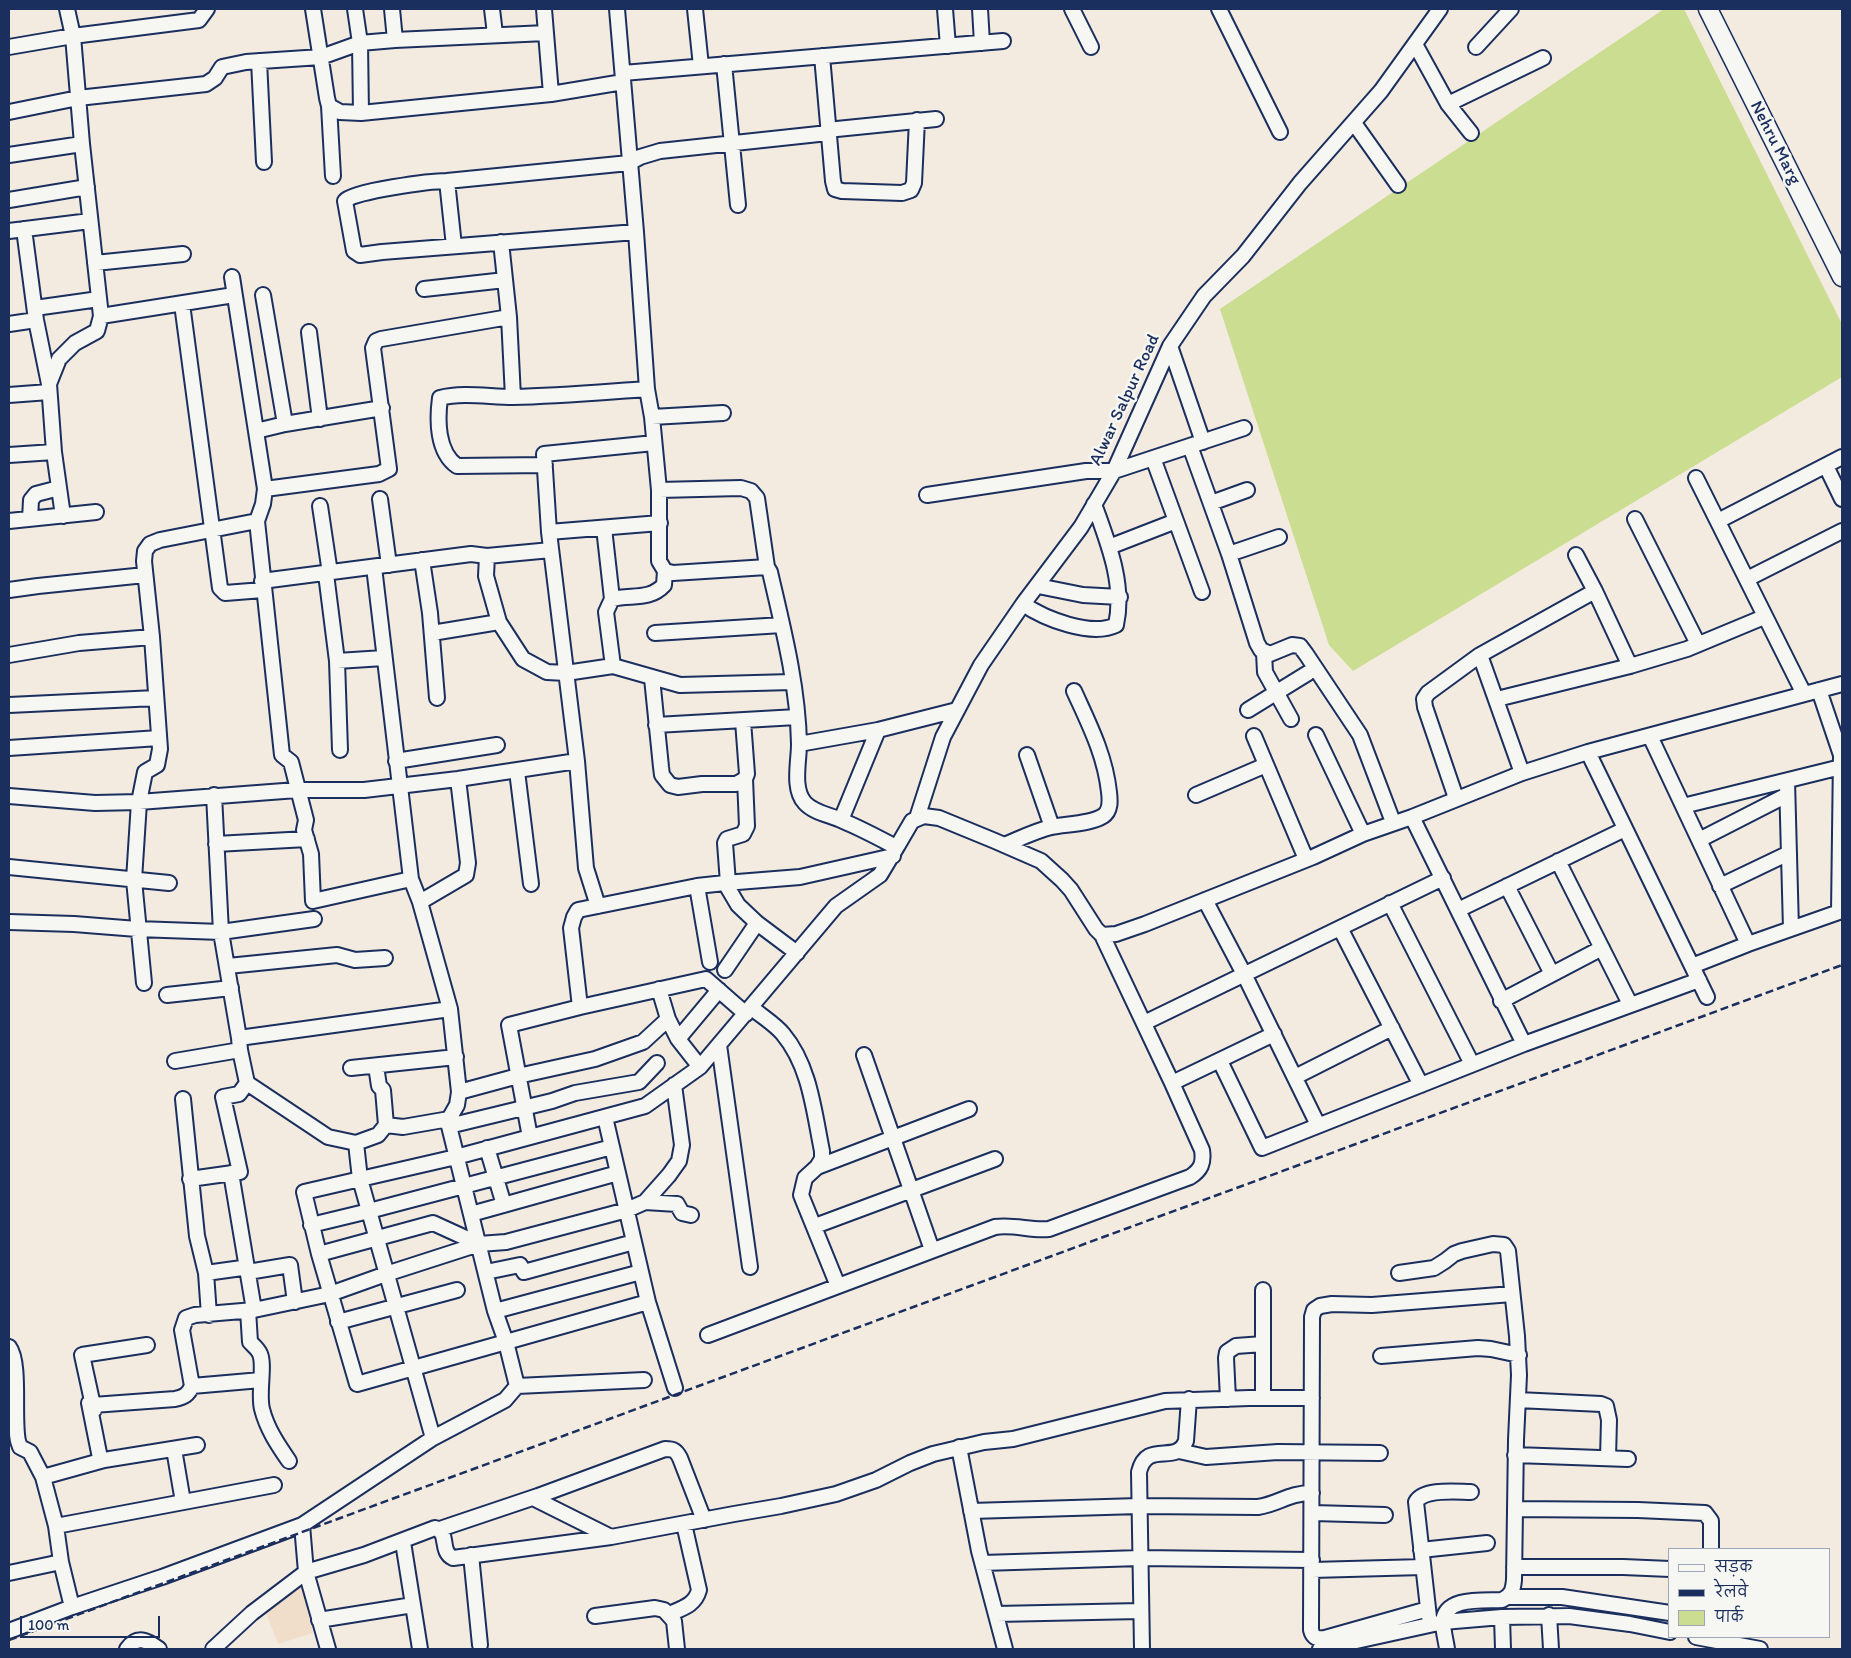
<!DOCTYPE html>
<meta charset="utf-8">
<style>
body{margin:0}
#map{position:relative;width:1851px;height:1658px;overflow:hidden;background:#f3ebe0;font-family:Itim,"Playpen Sans Deva",sans-serif}
canvas{display:block}
.frame{position:absolute;inset:0;border:10px solid #1b2f5e;pointer-events:none}
.legend{position:absolute;left:1668px;top:1548px;width:162px;height:90px;box-sizing:border-box;background:#f6f6f2;border:1px solid #9ea6b7;margin:0;padding:6px 9px;list-style:none;font-size:15px;color:#1b2f5e}
.legend li{display:flex;align-items:center;gap:10px;height:25px}
.legend b{width:25px;border:1px solid #9ea6b7}
.scale{position:absolute;left:20px;top:1616px;width:140px;height:22px;box-sizing:border-box;border:2px solid #1b2f5e;border-top:0;padding-left:6px;font-size:15px;line-height:18px;white-space:nowrap;color:#1b2f5e;-webkit-text-stroke:4px #f6f6f2;paint-order:stroke}
</style>
<div id="map">
<canvas width="1851" height="1658"></canvas>
<div class="frame"></div>
<ul class="legend">
<li><b style="height:6px;background:#f6f6f2"></b>सड़क</li>
<li><b style="height:6px;background:#1b2f5e"></b>रेलवे</li>
<li><b style="height:14px;background:#cadd91"></b>पार्क</li>
</ul>
<div class="scale">100 m</div>
</div>
<script>
const ctx = document.querySelector('canvas').getContext('2d');
ctx.lineJoin = 'round';
function paint(path, color) { ctx.fillStyle = color; ctx.fill(path, 'evenodd'); }
function trace(path, color, width, dash) { ctx.strokeStyle = color; ctx.lineWidth = width; ctx.lineCap = dash ? 'butt' : 'round'; ctx.setLineDash(dash || []); ctx.stroke(path); }
function drawText(font, color, halo, rows, align = 'center') {
  ctx.font = font + ' Itim,sans-serif'; ctx.lineWidth = 5; ctx.setLineDash([]); ctx.textBaseline = 'middle'; ctx.strokeStyle = halo; ctx.fillStyle = color; for (const [text, x, y, turn = 0] of rows) {
    ctx.save(); ctx.translate(x, y); ctx.rotate((+turn || 0) * Math.PI / 180); ctx.textAlign = isNaN(turn) ? turn : align; if (halo) ctx.strokeText(text, 0, 0); ctx.fillText(text, 0, 0); ctx.restore();
  }
}
paint(new Path2D(`
 M301,1582L313,1633L278,1644L264,1608Z`), '#f0decb');
paint(new Path2D(`
 M1664,9H1684L1842,324V377L1353,671L1329,645L1220,309Z`), '#cadd91');
const minor = new Path2D(`
 M313,9L327,98L329,106L340,112L361,113L551,94L623,82
 M355,9L360,43L361,113
 M392,9L395,40
 M492,9L495,34
 M544,9L551,94
 M617,9L636,232L647,389L652,417L659,490V561L665,571L673,573L767,567L770,572C783,628 798,686 799,744C799,762 792,789 805,803C814,813 831,815 843,821C860,828 877,837 894,846L898,845L912,821L924,816L939,818L995,841L1041,861L1062,880L1071,890L1096,929L1102,935L1116,934L1145,924L1313,857L1363,834L1412,817L1522,773L1588,752L1842,684
 M695,9L701,66
 M945,9L948,46
 M980,9L982,43
 M1072,9L1091,47
 M1219,9L1280,132
 M1415,44L1448,104L1471,133
 M9,47L73,36L199,20L207,9
 M1476,47L1511,9
 M822,56L833,181L835,189L842,191L902,193L911,190L914,183L917,120
 M259,61L264,162
 M724,64L738,205
 M623,73L1003,41
 M1448,104L1543,58
 M329,106L333,176
 M9,112L78,98L206,84L215,78L222,67L246,62L321,57L360,43L395,40L546,33
 M1354,123L1398,185
 M827,130L936,119
 M9,155L82,144
 M447,181L454,246
 M9,200L87,187
 M24,229L36,320L49,384L54,452L63,516
 M9,231L90,221
 M636,232L382,252L360,255L354,251L345,201C353,191 431,181 447,181L629,163L640,157L660,151L828,133
 M501,242L509,317L513,397
 M95,263L183,254
 M232,277L265,489L263,504L257,521L282,755L291,762L306,820L304,830L311,854L313,901L411,879
 M424,289L505,280
 M263,295L285,424
 M182,304L220,588L225,593L263,590
 M35,308L99,299
 M101,316L234,295
 M9,324L36,320
 M309,332L320,419
 M1170,346L1203,442
 M49,384L59,359L75,343L97,331L101,316L82,144L73,36L67,9
 M9,395L49,392
 M652,417L723,413
 M256,431L285,424L382,408
 M1190,446L1229,554L1257,643L1261,650L1270,654L1292,645L1300,646L1306,654L1360,735L1393,822
 M9,455L54,452
 M1153,458L1202,592
 M545,465L457,466C437,452 437,420 440,398C463,392 489,397 513,397C558,396 603,392 647,389
 M1826,466L1842,499
 M1696,478L1804,694
 M265,489L379,474L389,469L373,348L376,341L381,339L509,317
 M659,490L741,488L751,491L757,498L767,567
 M927,495L1086,471H1114L1244,428
 M380,499L389,565
 M1211,503L1247,490
 M320,506L330,573
 M30,519L31,500L36,494L59,488
 M1635,519L1698,644
 M9,521L96,512
 M1718,521L1842,457
 M604,528L612,599
 M549,532L660,523
 M1109,547L1176,521
 M1229,554L1279,537
 M1576,555L1595,591L1630,666
 M487,556L486,576L499,622L523,659L547,672L566,673L613,666L680,685L792,682
 M422,560L430,613L437,698
 M326,574L337,661L340,750
 M1747,579L1842,531
 M262,581L471,554L487,556L551,550
 M1038,586L1083,595L1120,597
 M9,590L38,586L145,575
 M1023,604C1045,619 1091,637 1116,625C1125,584 1108,543 1094,504
 M432,633L499,622
 M655,633L782,625
 M1264,653L1265,672L1291,719
 M9,655L79,643L152,637
 M1480,655L1522,773
 M337,661L384,658
 M613,666L606,612L612,599C631,594 649,601 664,585L665,571
 M652,678L661,767L662,775L670,785L678,787L702,784H736L745,779L747,774L743,721
 M1497,699L1630,666L1687,649L1764,617
 M9,705L156,698
 M1248,710L1308,673
 M656,725L797,717
 M1316,735L1363,834
 M1254,736L1306,859
 M1650,736L1748,944
 M799,744L878,730L957,710
 M9,748L159,738
 M1588,752L1707,997
 M1027,755L1052,827
 M396,761L497,745
 M517,771L531,884
 M1787,781L1791,929
 M214,795L221,932L239,1038L240,1050L247,1083L328,1137L356,1143
 M1196,795L1266,765
 M9,796L95,803L139,802L297,790H364L458,779L577,761
 M1456,798L1425,707L1424,699L1428,693L1480,655L1595,591
 M1683,806L1841,767
 M1412,817L1524,1044
 M917,818L943,737L981,665L1023,604L1081,527L1114,471L1170,346L1204,296L1243,256L1300,183L1381,91L1440,9
 M841,820L878,730
 M1699,840L1787,795
 M216,844L307,839
 M1004,845C1019,839 1035,831 1051,827C1065,824 1091,824 1103,816C1111,811 1110,800 1109,792C1105,755 1089,724 1074,691
 M1558,861L1630,1004
 M9,867L169,883
 M725,883L800,877L893,856
 M728,883L725,843L727,839L743,834L747,826L745,779
 M697,886L710,962
 M1507,886L1552,974
 M1720,886L1789,853
 M1205,900L1244,974L1318,1125
 M420,902L466,875L468,863L458,779
 M1390,903L1472,1064
 M598,906L586,868L577,761L549,532L544,454L654,443
 M1458,910L1625,829
 M9,922L74,924L137,929L221,932L314,919
 M1340,928L1421,1085
 M228,966L337,955L355,960L385,958
 M1692,966L1748,944L1839,912L1841,755L1819,690
 M725,970L757,923
 M144,983L134,880L139,802L145,772L157,765L160,749L152,637L144,561L145,551L150,544L160,540L257,521
 M659,989L668,1019L678,1039L700,1067
 M167,995L231,988
 M1501,1001L1602,948
 M580,1007L571,928L574,917L578,910L697,886L725,883L738,905L757,923L797,953
 M751,1007C761,1016 775,1024 783,1034C810,1066 814,1112 822,1151V1159L817,1167L805,1178L801,1195L838,1286
 M1144,1023L1443,878
 M239,1038L450,1009
 M678,1039L719,990
 M719,1045L750,1267
 M864,1055L932,1250
 M175,1061L240,1050
 M1220,1061L1262,1148L1524,1044L1699,980
 M376,1066L379,1086L383,1090L386,1125L403,1127L449,1119
 M351,1068L456,1057
 M1295,1077L1392,1028
 M1172,1083L1274,1034
 M459,1092L518,1076L595,1059L643,1042L668,1019
 M183,1099L197,1236L206,1273L209,1315
 M605,1117L648,1302L675,1388
 M386,1125L378,1135L356,1143L360,1179L433,1438
 M449,1126L552,1101L575,1093L639,1082L657,1063
 M530,1137L509,1025L580,1007L706,979L746,1014
 M487,1148L504,1205
 M817,1167L969,1109
 M231,1173L254,1310
 M190,1179L240,1172L223,1097L239,1094L247,1083
 M645,1202L677,1204L682,1213L691,1215
 M471,1214L618,1173
 M311,1225L369,1211L612,1147
 M815,1226L995,1159
 M319,1254L433,1223L479,1244
 M486,1272L520,1265L524,1272L634,1242
 M206,1273L242,1268L248,1272L290,1265L295,1302
 M1399,1273L1434,1268L1445,1261L1454,1254L1462,1251L1493,1244L1504,1245L1508,1251L1517,1336L1519,1375L1516,1440L1514,1580C1513,1590 1512,1595 1502,1600C1483,1601 1445,1596 1443,1622C1443,1631 1446,1641 1447,1649
 M1263,1290V1398
 M648,1302L357,1384L319,1254L304,1192L456,1157L645,1106L700,1067L836,906L880,875L898,845
 M248,1310L250,1342C254,1346 258,1349 260,1354C265,1365 258,1394 262,1409C267,1429 278,1445 289,1461
 M495,1311L641,1272
 M338,1322L457,1290
 M708,1335L995,1227C1014,1224 1031,1231 1049,1229L1190,1177C1201,1170 1204,1163 1202,1150L1172,1083L1102,935
 M9,1347C21,1363 13,1419 18,1441L20,1447L30,1452L43,1477
 M1381,1356L1478,1348L1491,1349L1519,1355
 M192,1386L261,1380
 M517,1386L644,1380
 M1228,1399L1226,1358L1227,1352L1236,1346L1263,1344
 M1518,1400L1601,1404L1606,1406L1609,1420L1608,1458
 M94,1410L82,1355L147,1345
 M959,1447L979,1551L1005,1649
 M174,1449L183,1502
 M1179,1451L1206,1457L1278,1452L1380,1453
 M1515,1455L1628,1459
 M100,1458L89,1403L93,1405L175,1399C184,1397 188,1395 192,1386L182,1330L186,1318L195,1315L254,1310L330,1294L386,1274L479,1244L506,1242L627,1210L645,1202L669,1175L679,1161L682,1145L674,1085
 M533,1498L611,1537
 M1515,1509L1638,1510L1705,1513L1711,1521V1549
 M971,1511L1139,1506L1258,1507C1279,1504 1288,1493 1312,1493
 M1313,1513L1385,1515
 M302,1525L306,1572L328,1649
 M56,1526L274,1485
 M440,1529L538,1496L665,1449C673,1449 676,1450 680,1458L704,1520
 M403,1542L420,1649
 M1421,1550L1487,1543
 M471,1555L480,1645
 M983,1563L1140,1558L1312,1560
 M1514,1567H1623L1670,1569
 M1312,1570L1423,1567
 M9,1573L61,1562
 M1508,1597H1562L1670,1613
 M72,1607L61,1562L56,1526L43,1477L104,1460L197,1445
 M1428,1609L1325,1638C1317,1639 1313,1638 1311,1630L1312,1317L1314,1310L1320,1306L1332,1304L1372,1305L1512,1294
 M669,1614C683,1608 695,1605 699,1590L684,1524
 M996,1614L1140,1611
 M1549,1615L1551,1649
 M595,1616L655,1608L664,1610L674,1621L677,1649
 M1429,1617L1416,1502C1424,1488 1457,1492 1471,1492
 M1502,1617L1503,1649
 M319,1620L413,1605
 M9,1631L72,1607L162,1577L302,1525L433,1438L505,1400L517,1386L506,1342L495,1311L449,1126V1119L457,1105L459,1092L450,1009L420,902L411,879L374,567
 M1696,1637L1760,1649
 M127,1649C137,1635 147,1640 159,1649
 M213,1649L252,1613L306,1572L364,1555L435,1528C450,1533 439,1551 453,1558L611,1537L734,1514L781,1506L836,1494L876,1480L910,1463L933,1454L984,1442L1013,1439L1165,1401L1249,1398H1312
 M1142,1649L1139,1472C1147,1439 1176,1466 1186,1441L1189,1399
 M1320,1649L1443,1622L1502,1617L1569,1616L1630,1624L1670,1632`);
const major = new Path2D(`
 M1708,9L1842,277`);
trace(minor, '#1b2f5e', 18);
trace(major, '#1b2f5e', 21);
trace(minor, '#f6f6f2', 14);
trace(major, '#f6f6f2', 18);
trace(new Path2D(`
 M9,1640L1842,965`), '#1b2f5e', 2.5, [8, 4]);
drawText('18px', '#1b2f5e', '#f6f6f2', [
 ["Nehru Marg",1775,143,63],
 ["Alwar Salpur Road",1125,400,-65]
]);
</script>
